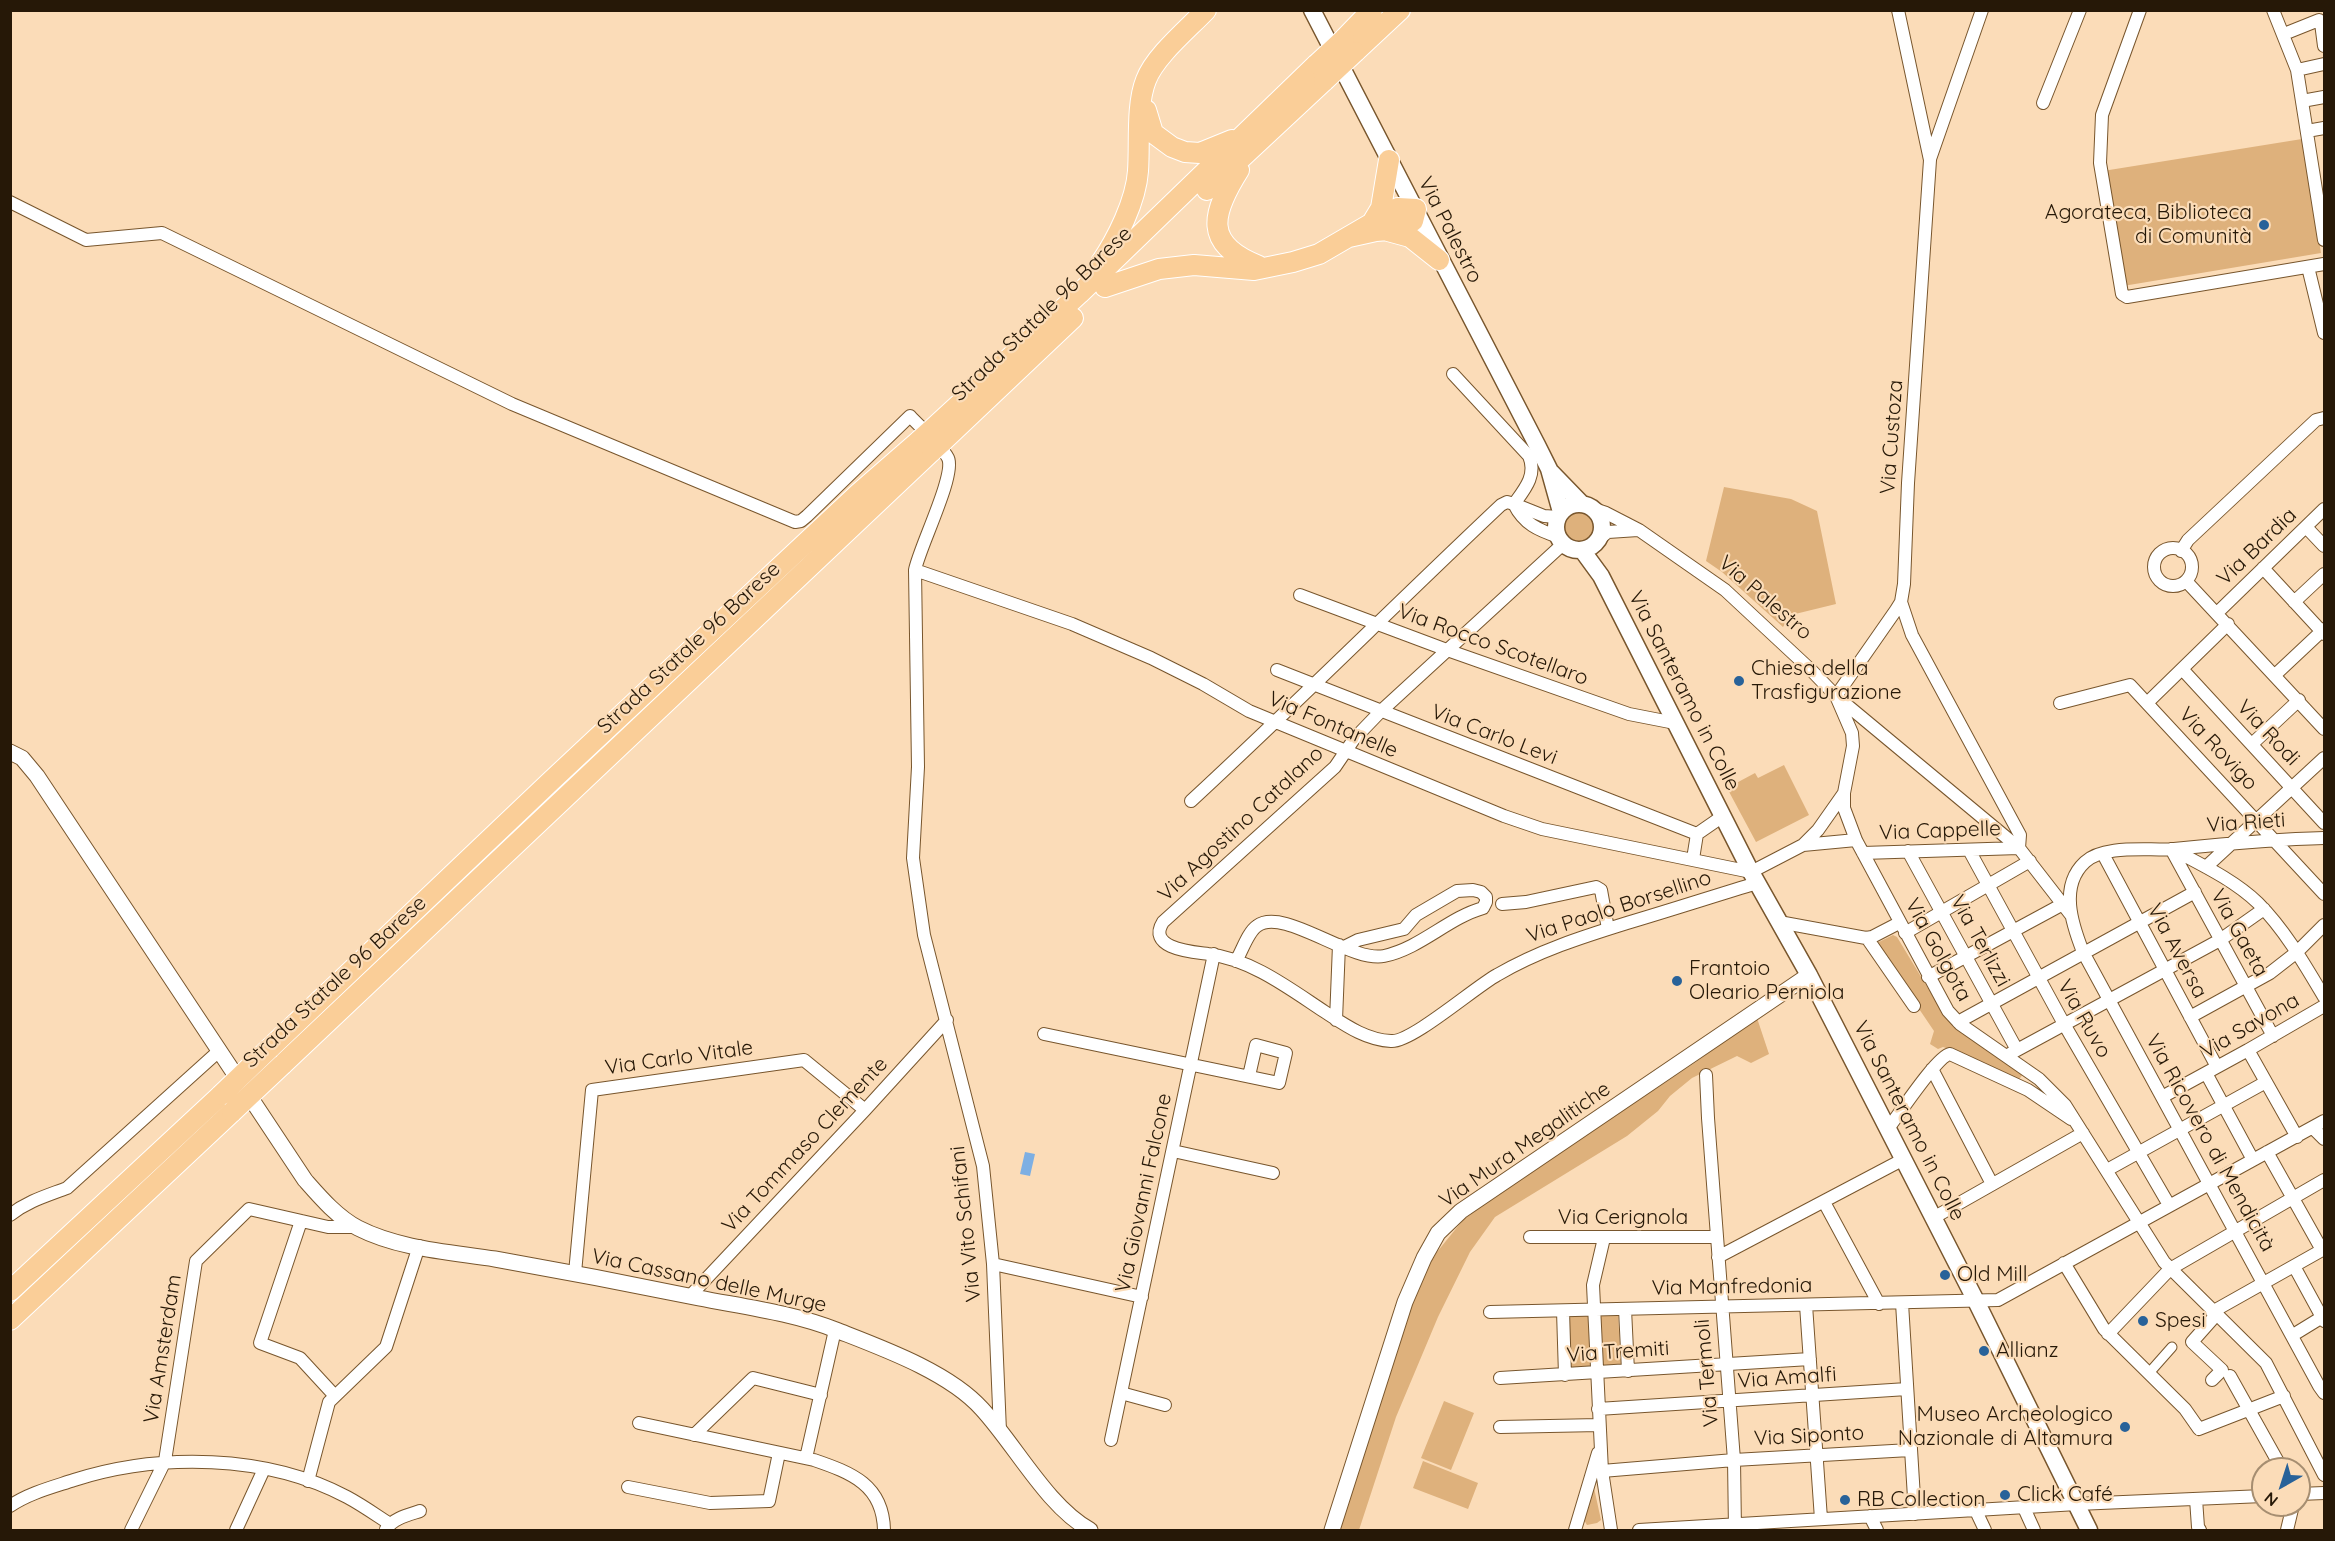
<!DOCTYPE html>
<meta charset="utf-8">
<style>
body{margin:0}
#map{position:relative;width:2335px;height:1541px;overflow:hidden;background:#fbdcb8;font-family:Quicksand,sans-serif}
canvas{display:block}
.frame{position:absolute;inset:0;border:12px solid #261807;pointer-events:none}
.north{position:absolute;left:2251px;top:1457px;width:60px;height:60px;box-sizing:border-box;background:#fbdcb8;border:2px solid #a68e71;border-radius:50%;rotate:219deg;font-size:16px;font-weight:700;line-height:24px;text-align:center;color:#261807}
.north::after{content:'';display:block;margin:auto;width:21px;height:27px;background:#286299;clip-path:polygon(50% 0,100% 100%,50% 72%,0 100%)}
</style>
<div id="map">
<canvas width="2335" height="1541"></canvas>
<div class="frame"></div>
<div class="north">N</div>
</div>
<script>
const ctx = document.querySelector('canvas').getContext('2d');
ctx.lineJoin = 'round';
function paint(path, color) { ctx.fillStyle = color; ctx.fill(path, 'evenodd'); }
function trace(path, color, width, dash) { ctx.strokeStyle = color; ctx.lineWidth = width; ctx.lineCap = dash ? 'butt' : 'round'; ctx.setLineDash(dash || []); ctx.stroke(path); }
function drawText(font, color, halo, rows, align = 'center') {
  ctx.font = font + ' Quicksand,sans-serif'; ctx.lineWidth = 4.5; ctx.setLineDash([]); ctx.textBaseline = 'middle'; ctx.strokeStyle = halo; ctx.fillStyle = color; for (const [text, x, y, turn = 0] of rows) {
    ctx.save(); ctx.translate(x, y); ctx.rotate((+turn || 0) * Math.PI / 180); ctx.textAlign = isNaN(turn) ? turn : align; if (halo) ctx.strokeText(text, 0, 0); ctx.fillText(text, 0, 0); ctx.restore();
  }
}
paint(new Path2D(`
 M2302,139L2321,253L2123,286L2103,171Z
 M1724,487L1791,499L1817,511L1836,604L1791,615L1783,627L1722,572L1706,561Z
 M1564 527a16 16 0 1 1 32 0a16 16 0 1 1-32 0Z
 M1784,765L1809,815L1756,842L1727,788L1755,773L1758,778Z
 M1893,935L1897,937L1943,1013L2023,1074L2018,1081L1952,1050L1943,1047L1938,1049L1930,1044L1934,1031L1875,944Z
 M1757,1018L1769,1054L1751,1063L1737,1056L1692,1078L1670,1096L1658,1111L1627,1136L1495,1217L1470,1252L1438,1317L1396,1417L1359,1530H1338L1407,1317L1420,1281L1437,1252L1463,1220L1496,1195L1693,1064Z
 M1588,1315L1591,1368L1571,1369L1568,1316Z
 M1618,1315L1621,1367H1603L1600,1316Z
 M1444,1401L1474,1413L1451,1470L1421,1458Z
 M1423,1461L1478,1483L1468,1509L1413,1488Z
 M1594,1488L1601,1520L1597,1523L1587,1525L1584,1520Z`), '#deb17c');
paint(new Path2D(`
 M1025,1152L1035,1154L1030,1176L1020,1174Z`), '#7dafe3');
const pedestrian = new Path2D(`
 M2149,1373L2172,1347`);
const minor = new Path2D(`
 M2140,10L2102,115L2100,163L2122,294L2127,297L2324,264
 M2273,10L2297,70L2324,240
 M2321,23L2324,46
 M2284,34L2319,20
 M2297,70L2324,64
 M2302,101L2324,97
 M2043,103L2080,10
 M2307,131L2324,128
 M1930,159L1982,10
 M10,202L86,240L162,233L512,404L795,522L801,521L807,516L910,416C920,427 941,445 948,458C956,475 919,548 915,570L918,767L913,858L924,935L983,1166L993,1264L1000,1431
 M2308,267L2324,333
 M1594,509L1606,513L1639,530L1725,590L1812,671L1836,696L2019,848L2071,915
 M1558,517L1544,516L1514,504C1524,524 1538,530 1559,537
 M2306,527L2324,546
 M1600,538L1608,532L1638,530
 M1563,544L1380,712L1354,739L1335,767L1163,922C1146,949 1194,952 1208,954C1251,959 1290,989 1325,1012C1345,1025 1366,1040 1391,1041C1411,1043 1475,987 1497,975C1538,951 1582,937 1627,923C1671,910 1714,896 1757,883
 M2154 567a19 19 0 1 1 38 0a19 19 0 1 1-38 0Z
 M2181,551L2188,540L2316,420L2324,418
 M2263,568L2324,634
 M915,570L1072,624L1151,658L1203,684L1249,711L1504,816L1542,829L1751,872L1803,845L1818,830L1844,793
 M2186,581L2324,729
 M1300,595L1447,650L1629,714L1675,723
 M1901,602L1912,635L2020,835L2019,848
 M2294,602L2324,574
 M2217,613L2324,509
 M2182,669L2324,823
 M1277,670L1697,834
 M2275,675L2324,629
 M1836,696L1852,733L1853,746L1844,793V808L1856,840L1948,1011L1960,1024L2039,1079L2065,1105L2164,1262L2266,1363L2324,1475
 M1836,696L1896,610L1901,602L1904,584L1908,483L1930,160L1898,10
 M2060,703L2130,685L2324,894
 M2147,703L2228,624
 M2252,744L2299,700
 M1191,801C1296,704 1397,603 1501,505L1507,502L1514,504C1525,489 1537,475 1529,456L1453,374
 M2324,838C2274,839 2224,844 2174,849C2149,851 2104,844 2085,862C2059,886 2072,924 2083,952L2319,1386L2324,1393
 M1803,845L1856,840
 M2171,849L2273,1036
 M2172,849C2202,865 2234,880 2258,903C2285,930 2305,965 2324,997
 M1969,850L2064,1024L2169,1205
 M1908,851L2017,1050
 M1863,853L2019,848
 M2103,854L2217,1067
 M1693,859L1697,834L1723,816
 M2206,867L2324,758
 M1502,904L1526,902L1596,887L1601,890L1608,929
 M1779,922L1866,938L1872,937L1899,923
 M1905,933L2030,861
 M1867,938L1914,1006
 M1236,961C1242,951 1248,932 1257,926C1283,906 1351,963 1384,956C1421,948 1448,918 1483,908L1486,902V897L1481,892L1473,890L1457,891L1416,915L1404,929L1358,940L1344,947
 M1928,977L2063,904
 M2190,1017L2270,973L2297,952L2324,925
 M1336,1020L1339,945
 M1958,1022L2195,892
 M1044,1034C1123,1050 1201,1067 1279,1083L1286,1053L1256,1045L1249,1076
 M2248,1050L2297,1137
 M2006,1056L2220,940L2264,909
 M1932,1069L1992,1184
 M2206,1073L2253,1160
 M1706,1075L1708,1118L1734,1460L1735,1530
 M2162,1097L2248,1050L2324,1006
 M2313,1128L2324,1139
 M1887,1130C1898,1116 1937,1056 1950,1054L2028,1090L2071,1119
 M1173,1151L1273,1173
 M2267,1152L2322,1250
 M2107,1170L2266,1082
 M1824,1202L1879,1304
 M10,1215C28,1201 46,1196 67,1188L220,1050
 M1933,1218L2083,1133
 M301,1221L260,1343L300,1358L335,1396
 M1530,1237H1716
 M1604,1238L1593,1285L1602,1471L1611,1530
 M1718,1257L1902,1160
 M2064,1263L2104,1329L2185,1409L2199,1429L2284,1396
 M993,1264L1142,1297
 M2294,1266L2324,1321
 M575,1273L592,1090L804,1060L865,1110
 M690,1296L865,1110L947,1020
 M1902,1303L1915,1514
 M1806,1305L1821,1519
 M1625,1309L1628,1371
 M1563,1311L1565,1375
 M1490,1312L1998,1300L2324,1121
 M2212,1312L2324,1249
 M2108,1334L2170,1269L2324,1180
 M2293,1335L2324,1316
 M2230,1376L2282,1469
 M1500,1378L1810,1359
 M2212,1380L2222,1370L2192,1342L2216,1315
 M1121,1393L1165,1405
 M1598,1409L1907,1389
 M639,1423L814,1460C852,1473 883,1485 884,1530
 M1500,1427L1599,1425
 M694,1435L753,1378L821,1395
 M1111,1440L1214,954
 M806,1458L835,1330
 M1602,1471L1734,1460L1910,1450
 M308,1481L329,1402L386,1347L419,1246
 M628,1487L710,1503L769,1501L779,1453
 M2299,1494L2324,1493
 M2196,1499L2198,1527L2200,1530
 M10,1506C29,1493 53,1487 74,1480C159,1453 266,1454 347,1497C362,1505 376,1515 390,1524
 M2024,1508L2034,1530
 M1976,1511L1985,1530
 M1870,1516L1877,1530
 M386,1529C394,1518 408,1515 420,1511
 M131,1530L165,1461L196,1261L249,1209L328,1227H356
 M236,1530L264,1469
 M1575,1530L1598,1453
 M1639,1530L2077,1504L2263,1496
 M2287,1530L2293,1505`);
const tertiary = new Path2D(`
 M10,752L22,758L37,776L305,1180C320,1197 337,1217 358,1228C399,1249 450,1252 495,1259C563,1271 631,1284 699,1298C745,1307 793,1313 836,1330C882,1348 949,1372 982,1409C1016,1446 1047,1506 1090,1530
 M1332,1530L1405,1302L1424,1258L1438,1233L1461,1211L1809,975`);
const secondary = new Path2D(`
 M1312,10C1386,156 1461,301 1537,445L1549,469L1561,512
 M1551,472L1582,504
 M1556 527a23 23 0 1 1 46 0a23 23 0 1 1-46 0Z
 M1582,550L1601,576L1751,872L1809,975L1976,1301L2089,1530`);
const trunk = new Path2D(`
 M1344,39L1372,10
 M1355,52L1400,10
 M1146,110L1153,133L1172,147L1185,152L1200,153L1232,140
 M1239,170C1212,213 1202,244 1259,266
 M1207,190L1324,81
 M1372,223L1381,208L1389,160
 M1388,231L1410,237L1439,260
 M1100,264C1117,239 1136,201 1138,171C1140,143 1136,105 1146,80C1155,56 1188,29 1206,10
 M1105,287L1159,269L1194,265L1254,270L1293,262L1319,254L1398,208L1416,209L1413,221L1401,229L1376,231L1349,237
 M930,431L1079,294L1317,64
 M942,442L1073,318
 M270,1048L551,781L859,493L920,440
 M282,1065L932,451
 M10,1291L221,1095
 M10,1320L232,1112`);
trace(pedestrian, '#78562d', 11);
trace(minor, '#78562d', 14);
trace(tertiary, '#78562d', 17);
trace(secondary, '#78562d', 19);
trace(trunk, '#fff', 22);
trace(pedestrian, '#fff', 9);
trace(minor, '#fff', 12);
trace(tertiary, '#fff', 15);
trace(secondary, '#fff', 16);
trace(trunk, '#face98', 20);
const trunkBridge = new Path2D(`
 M1317,64L1344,39
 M1324,81L1355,52
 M920,440L930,431
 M932,451L942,442
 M221,1095L270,1048
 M232,1112L282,1065`);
trace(trunkBridge, '#fff', 22, []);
trace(trunkBridge, '#face98', 20);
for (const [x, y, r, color] of [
 [2264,225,6,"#286299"],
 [1739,681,6,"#286299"],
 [1677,981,6,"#286299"],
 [1945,1275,6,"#286299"],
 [2143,1321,6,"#286299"],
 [1984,1351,6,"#286299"],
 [2125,1427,6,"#286299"],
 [2005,1495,6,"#286299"],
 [1845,1500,6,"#286299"]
]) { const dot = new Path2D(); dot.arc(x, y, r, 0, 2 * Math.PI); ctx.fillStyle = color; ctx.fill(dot); trace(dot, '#fbdcb8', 2); }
drawText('21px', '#261807', '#fbdcb8', [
 ["Agorateca, Biblioteca",2252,213,"right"],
 ["di Comunità",2252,237,"right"],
 ["Chiesa della",1751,669],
 ["Trasfigurazione",1751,693],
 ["Frantoio",1689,969],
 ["Oleario Perniola",1689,993],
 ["Old Mill",1957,1275],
 ["Spesi",2155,1321],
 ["Allianz",1996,1351],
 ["Museo Archeologico",2113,1415,"right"],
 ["Nazionale di Altamura",2113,1439,"right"],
 ["Click Café",2017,1495],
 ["RB Collection",1857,1500]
], 'left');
drawText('21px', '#261807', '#fbdcb8', [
 ["Via Palestro",1450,230,63],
 ["Strada Statale 96 Barese",1042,314,-44],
 ["Via Custoza",1892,437,-86],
 ["Via Bardia",2257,547,-44],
 ["Via Palestro",1765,598,41],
 ["Via Rocco Scotellaro",1493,645,20],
 ["Strada Statale 96 Barese",689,648,-43],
 ["Via Santeramo in Colle",1684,691,63],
 ["Via Fontanelle",1333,725,23],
 ["Via Rodi",2268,733,47],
 ["Via Carlo Levi",1494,735,21],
 ["Via Rovigo",2218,749,47],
 ["Via Rieti",2246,823,-4],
 ["Via Agostino Catalano",1241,824,-43],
 ["Via Cappelle",1940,831,-2],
 ["Via Paolo Borsellino",1619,907,-18],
 ["Via Gaeta",2239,933,61],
 ["Via Terlizzi",1980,941,61],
 ["Via Golgota",1938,950,61],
 ["Via Aversa",2177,951,62],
 ["Strada Statale 96 Barese",335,982,-43],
 ["Via Ruvo",2084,1019,60],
 ["Via Savona",2250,1026,-30],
 ["Via Carlo Vitale",679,1058,-8],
 ["Via Santeramo in Colle",1909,1121,63],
 ["Via Ricovero di Mendicità",2210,1143,61],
 ["Via Tommaso Clemente",805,1145,-47],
 ["Via Mura Megalitiche",1525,1145,-35],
 ["Via Giovanni Falcone",1144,1193,-78],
 ["Via Cerignola",1623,1218],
 ["Via Vito Schifani",966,1224,-96],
 ["Via Cassano delle Murge",709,1281,12],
 ["Via Manfredonia",1732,1287,-1],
 ["Via Amsterdam",163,1349,-81],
 ["Via Tremiti",1618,1352,-4],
 ["Via Termoli",1707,1373,-95],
 ["Via Amalfi",1787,1378,-4],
 ["Via Siponto",1809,1436,-3]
]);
</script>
